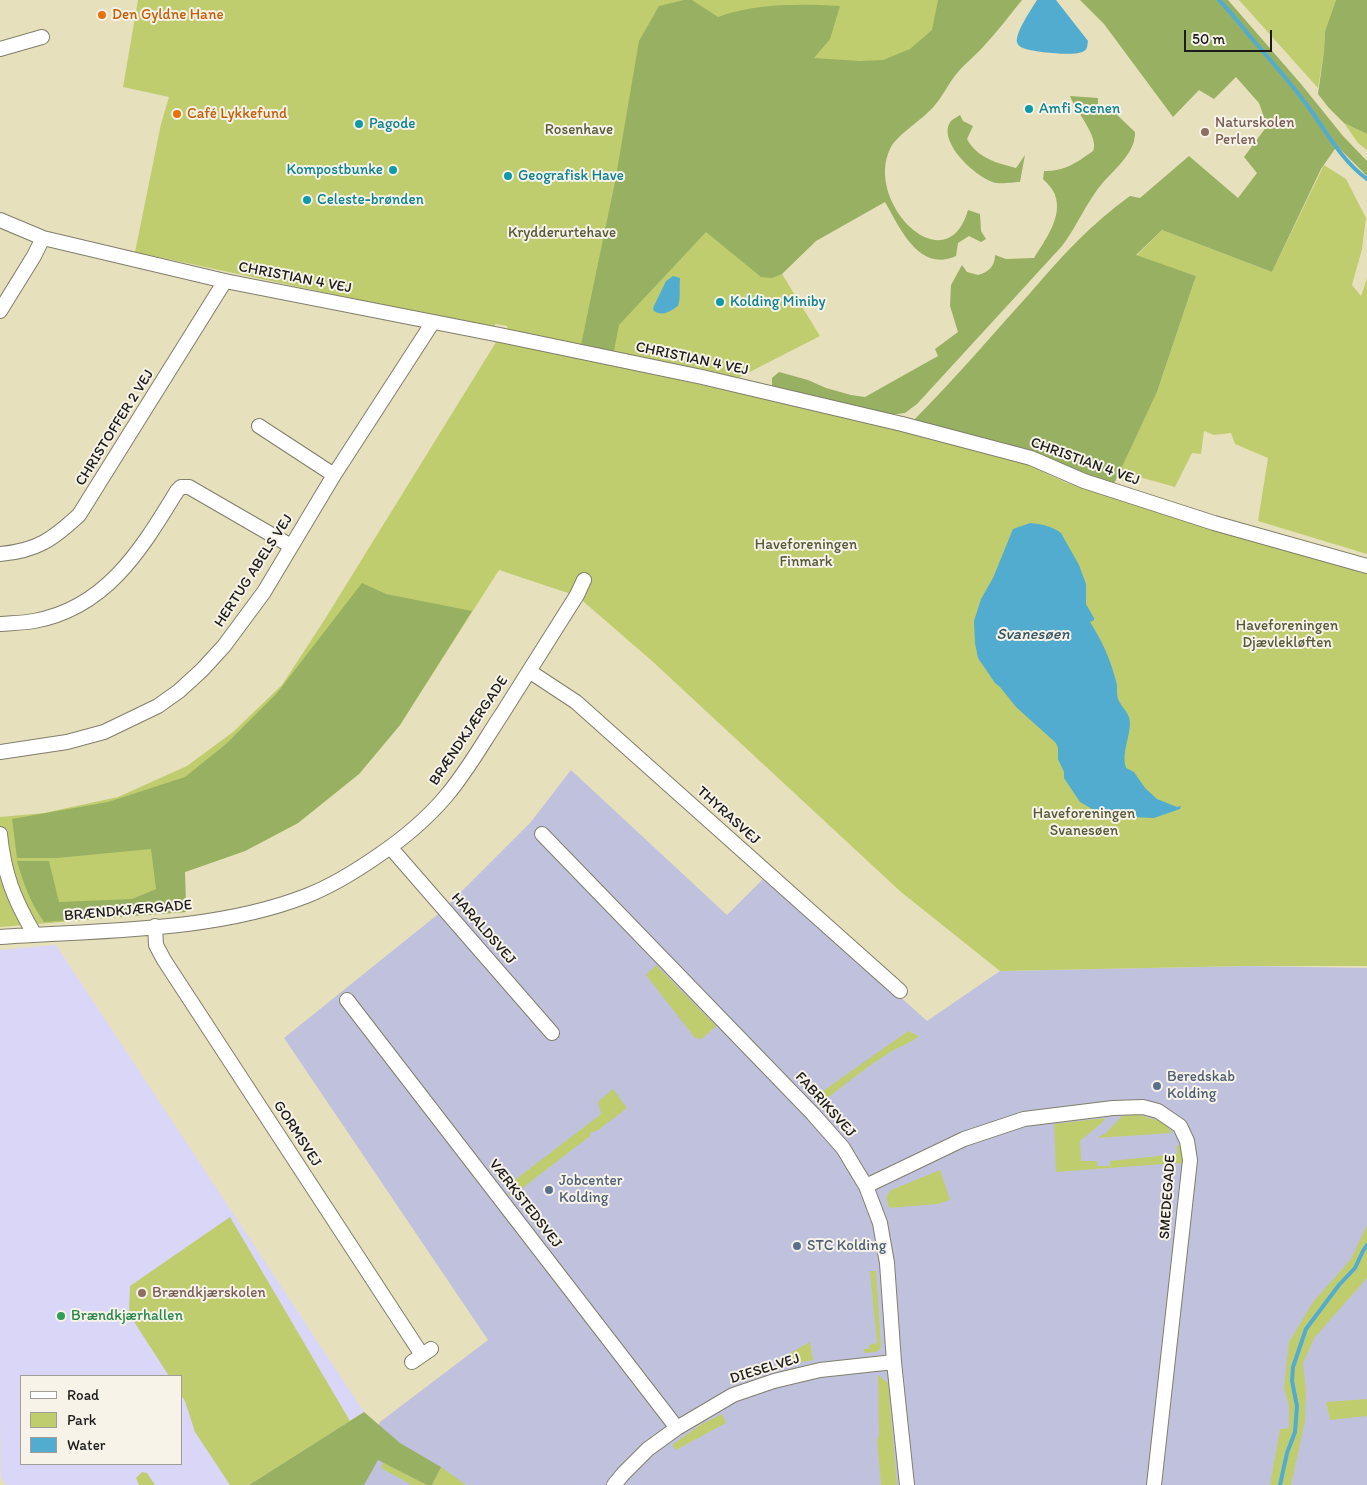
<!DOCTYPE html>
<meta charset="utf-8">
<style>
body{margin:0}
#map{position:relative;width:1367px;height:1485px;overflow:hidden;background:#e6e0bd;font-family:Itim,sans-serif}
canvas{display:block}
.legend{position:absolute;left:20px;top:1375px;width:162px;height:90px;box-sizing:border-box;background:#f7f3e8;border:1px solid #9f9d96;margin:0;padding:6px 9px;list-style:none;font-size:15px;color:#1c1c1c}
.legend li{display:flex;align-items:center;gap:10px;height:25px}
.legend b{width:25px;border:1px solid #9f9d96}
.scale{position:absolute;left:1184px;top:30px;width:88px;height:22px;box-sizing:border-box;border:2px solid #1c1c1c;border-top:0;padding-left:6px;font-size:15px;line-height:18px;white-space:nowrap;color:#1c1c1c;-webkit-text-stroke:4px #f7f3e8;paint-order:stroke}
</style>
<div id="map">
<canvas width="1367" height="1485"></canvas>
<ul class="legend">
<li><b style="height:6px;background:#fff"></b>Road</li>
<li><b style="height:14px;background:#c0cd6f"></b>Park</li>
<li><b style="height:14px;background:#51accf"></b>Water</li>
</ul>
<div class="scale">50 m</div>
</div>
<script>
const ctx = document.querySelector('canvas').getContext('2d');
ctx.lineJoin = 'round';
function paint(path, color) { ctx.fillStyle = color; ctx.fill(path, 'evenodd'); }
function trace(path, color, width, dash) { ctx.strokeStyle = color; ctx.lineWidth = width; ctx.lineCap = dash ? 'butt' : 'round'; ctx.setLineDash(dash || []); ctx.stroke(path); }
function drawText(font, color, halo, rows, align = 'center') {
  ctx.font = font + ' Itim,sans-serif'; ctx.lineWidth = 4; ctx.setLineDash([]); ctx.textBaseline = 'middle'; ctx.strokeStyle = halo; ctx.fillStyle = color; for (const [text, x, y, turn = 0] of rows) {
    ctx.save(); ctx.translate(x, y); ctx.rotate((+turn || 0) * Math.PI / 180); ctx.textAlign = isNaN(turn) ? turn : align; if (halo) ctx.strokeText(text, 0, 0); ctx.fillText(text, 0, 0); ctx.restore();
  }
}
paint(new Path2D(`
 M56,945L364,1412L249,1485H6L1,1478L0,1422V950ZM21,1376H181V1464H21Z`), '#dad6f7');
paint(new Path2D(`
 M571,770L727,915L766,876L927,1021L1000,971L1247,966L1367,968V1485H353L380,1422L488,1340L284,1038L442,911L530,823Z`), '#c0c2dd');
paint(new Path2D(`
 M138,0H1014L782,274L820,336L736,379L508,329L507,326L496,324L491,328L135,252L161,124L169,97L123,87Z
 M1239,0H1336L1325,31L1324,51L1318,88Z
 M1344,123L1367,134V150L1358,143Z
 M1324,165L1346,179L1366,218L1362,249L1352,285L1361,296L1367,279V554L1258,521L1268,458L1235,444L1231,433L1214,435L1204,431L1201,454L1192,453L1175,487L1136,476L1127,482L1116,478L1157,392L1196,276L1136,256L1162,230L1272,272Z
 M498,339L937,438L1024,463L1067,483L1367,574V966H1247L1000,971L901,892L652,661L577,596L499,570L400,725L359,774L298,823L245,851L185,872L186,912L0,927V817L44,813L118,797L187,766L233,732L282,685L325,619Z
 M656,965L716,1026L702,1039L695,1038L646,975Z
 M908,1031L919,1036C910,1044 899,1046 889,1053C865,1068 843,1086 821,1103L817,1101L823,1091Z
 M613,1089L627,1108L597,1131L591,1132L590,1136L512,1196L508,1195L516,1188L512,1182L600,1115L601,1113L598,1102Z
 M1139,1115L1164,1122L1172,1133L1097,1138L1106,1133L1122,1116Z
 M1105,1118L1103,1122L1080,1141L1081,1161H1097V1166H1110V1161L1177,1154V1145H1180L1183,1155L1182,1164L1177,1163L1056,1172L1054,1124Z
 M940,1170L950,1200L938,1204L889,1208L886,1197L891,1190Z
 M230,1217L350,1421L249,1485H230L195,1432L185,1401L181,1395V1376H169L129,1314L130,1286Z
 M1367,1225V1278L1315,1337L1303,1363L1306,1392L1305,1421L1291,1485H1270L1280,1429L1289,1428V1406L1284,1388L1289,1342L1313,1302L1351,1259Z
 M870,1271H876L881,1348L876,1352L864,1353V1349H869V1345L877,1343Z
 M810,1342L813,1360L780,1366L779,1361L783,1357Z
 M878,1375L888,1383L897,1485H881L877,1440L879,1436Z
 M1367,1399V1416L1330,1420L1326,1402Z
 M722,1414L726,1423L676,1450L672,1445L700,1425Z
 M383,1462L427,1485H412L381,1468Z
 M441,1467L466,1485H432Z
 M142,1472L147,1473L155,1485H139L136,1478Z`), '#c0cd6f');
paint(new Path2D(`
 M684,0H692L718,17C758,3 798,4 840,6L830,39L814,58L860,61L883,60L910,49L932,30L938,0H1022C1009,16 997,32 983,47C974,57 962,66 954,77C947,86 943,96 935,105C925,118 898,134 891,147C862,201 946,286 968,210L980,214L981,231L986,239L981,242L969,236L958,243L956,256C919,273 900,228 885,202L816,241L782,274L772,278L761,277L706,232L619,325L614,351L581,345L615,182L639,41L659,6Z
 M1080,0H1228L1301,84L1343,136L1367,161V176L1337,146L1321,169L1272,272L1162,230L1136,255L1196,276L1157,392L1113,486C1050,454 980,439 912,422C954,380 992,335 1031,292C1061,257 1092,223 1130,196L1140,198L1189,156L1238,198L1257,173L1244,157L1267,126L1259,103L1236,77L1214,99L1199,90L1173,117L1104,24Z
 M1336,0H1367V134L1344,123L1328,107L1318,94L1324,51L1325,31Z
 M1070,96L1098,98V109L1112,110L1135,132C1136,156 1107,174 1095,193C1083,210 1075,229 1062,246L917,404L905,413L889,415L772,388V378L779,372L808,380L826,388L851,395L865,397L938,356L935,349L958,332L950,306L951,285L962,265L967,272L978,275C989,272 995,266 995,255L1006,259L1034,258C1045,240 1063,217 1055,195C1053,189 1048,184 1043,179L1044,171C1066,171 1076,163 1093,151C1100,138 1075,110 1070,96Z
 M960,115L963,121L973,126L967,139C977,158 997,163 1016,168L1025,155L1020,182C1014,182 1003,184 997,183C979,181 935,141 951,121C953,119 957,117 960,115Z
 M362,583L386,594L472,611L400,725L359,774L298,823L245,851L185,872L186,912L44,922C30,902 24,885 17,861H49L59,902L132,899L156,889L151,849L57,858H17L12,819L108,802L185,777L226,744L277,693Z
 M364,1412L400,1443L441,1467L432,1485H427L378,1460L364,1485H249Z`), '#98b062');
paint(new Path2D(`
 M1037,0H1056L1088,41C1087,45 1088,49 1084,51C1076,57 1036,52 1026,49C1022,48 1018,46 1017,42C1015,33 1032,8 1037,0Z
 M673,276L680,278C679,288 681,297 678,306C670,311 664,317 654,311L653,308L666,281Z
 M1030,523C1041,524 1052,526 1061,533L1079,565L1086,584V604L1094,618V620L1090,622C1102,641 1110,658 1116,681C1118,687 1116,693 1118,699C1122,708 1130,713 1130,723C1130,738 1121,753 1126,768L1134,772L1145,788L1157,799L1177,807L1181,806L1180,809L1154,818L1104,816L1080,802L1064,778V772L1058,759V748L1056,743L1016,707L1000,687L995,683L978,658L975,643L974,621L981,599L993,578L1013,529Z`), '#51accf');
trace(new Path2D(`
 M1219,0C1232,13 1242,27 1254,41C1272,62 1291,83 1307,105C1326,131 1341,160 1367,179
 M1280,1485L1287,1453L1295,1432L1297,1406L1292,1381L1293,1367L1306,1329L1339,1285L1355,1268L1363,1251L1367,1245`), '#51accf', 4);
const minor = new Path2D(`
 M0,49L42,37
 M0,220L43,238L225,281L500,335L702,377L902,424L1031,458L1084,481L1214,523L1367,566
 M0,311L34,256L43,238
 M259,426L334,475
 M0,554C37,551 53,539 79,515L225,281
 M0,624C11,623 23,623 34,621C107,608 142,548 177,491L181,487H189L291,546
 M529,671L576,702L900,991
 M0,752L67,742L104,732L158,706L179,691L202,670L224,646L264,592L334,475L433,322
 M0,834C4,874 14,900 35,935
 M542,834L813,1114L843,1148L855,1168L866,1186L880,1223L887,1263L894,1362L907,1485
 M390,847L552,1033
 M155,926L156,945L164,960L422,1355
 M0,937C99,930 214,932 306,896C332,886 356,871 379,855C404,838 427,819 447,795C468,770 484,741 502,714C527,674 552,635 577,595L584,580
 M347,1000L677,1428
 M866,1186L964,1139L1024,1119L1113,1108L1143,1107L1158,1111L1180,1126L1187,1141L1190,1160L1154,1485
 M412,1362L431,1349
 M614,1485L623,1474L648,1449L677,1428L733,1395L774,1381L820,1370L894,1362`);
trace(minor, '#817e6c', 16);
trace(minor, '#fff', 14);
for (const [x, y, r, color] of [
 [102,15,5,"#e8710a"],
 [1029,109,5,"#0f9aa8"],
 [177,114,5,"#e8710a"],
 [359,124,5,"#0f9aa8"],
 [1205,132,5,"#8d6e63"],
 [393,170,5,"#0f9aa8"],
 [508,176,5,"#0f9aa8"],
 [307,200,5,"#0f9aa8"],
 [720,302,5,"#0f9aa8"],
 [1157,1086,5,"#5c6f8a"],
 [549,1190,5,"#5c6f8a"],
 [797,1246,5,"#5c6f8a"],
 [142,1293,5,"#8d6e63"],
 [61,1316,5,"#2e9e5b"]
]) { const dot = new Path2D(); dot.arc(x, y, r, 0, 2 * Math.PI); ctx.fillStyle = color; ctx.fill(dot); trace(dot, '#f7f3e8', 2); }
drawText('15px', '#c56008', '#f7f3e8', [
 ["Den Gyldne Hane",112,15],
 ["Café Lykkefund",187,114]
], 'left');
drawText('15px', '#0d838f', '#f7f3e8', [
 ["Amfi Scenen",1039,109],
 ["Pagode",369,124],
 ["Kompostbunke",383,170,"right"],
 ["Geografisk Have",518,176],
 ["Celeste-brønden",317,200],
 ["Kolding Miniby",730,302]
], 'left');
drawText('15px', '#785e54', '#f7f3e8', [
 ["Naturskolen",1215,123],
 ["Perlen",1215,140],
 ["Brændkjærskolen",152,1293]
], 'left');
drawText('15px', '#555a39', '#f7f3e8', [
 ["Rosenhave",579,130],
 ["Krydderurtehave",562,233],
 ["Haveforeningen",806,545],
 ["Finmark",806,562],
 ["Haveforeningen",1287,626],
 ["Djævlekløften",1287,643],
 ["Haveforeningen",1084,814],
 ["Svanesøen",1084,831]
]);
drawText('15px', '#1c1c1c', '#f7f3e8', [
 ["CHRISTIAN 4 VEJ",295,278,11],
 ["CHRISTIAN 4 VEJ",692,359,12],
 ["CHRISTOFFER 2 VEJ",115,428,-58],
 ["CHRISTIAN 4 VEJ",1085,462,20],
 ["HERTUG ABELS VEJ",254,571,-57],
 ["BRÆNDKJÆRGADE",469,731,-56],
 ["THYRASVEJ",728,816,42],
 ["BRÆNDKJÆRGADE",128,911,-5],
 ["HARALDSVEJ",483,929,49],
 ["FABRIKSVEJ",825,1105,48],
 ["GORMSVEJ",297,1134,57],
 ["SMEDEGADE",1168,1197,-86],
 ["VÆRKSTEDSVEJ",525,1204,52],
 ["DIESELVEJ",765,1369,-17]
]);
drawText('15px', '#4e5e75', '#f7f3e8', [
 ["Beredskab",1167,1077],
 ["Kolding",1167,1094],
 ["Jobcenter",559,1181],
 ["Kolding",559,1198],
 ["STC Kolding",807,1246]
], 'left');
drawText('15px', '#27864d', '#f7f3e8', [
 ["Brændkjærhallen",71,1316]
], 'left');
drawText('italic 16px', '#315664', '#f7f3e8', [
 ["Svanesøen",1033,635]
]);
</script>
